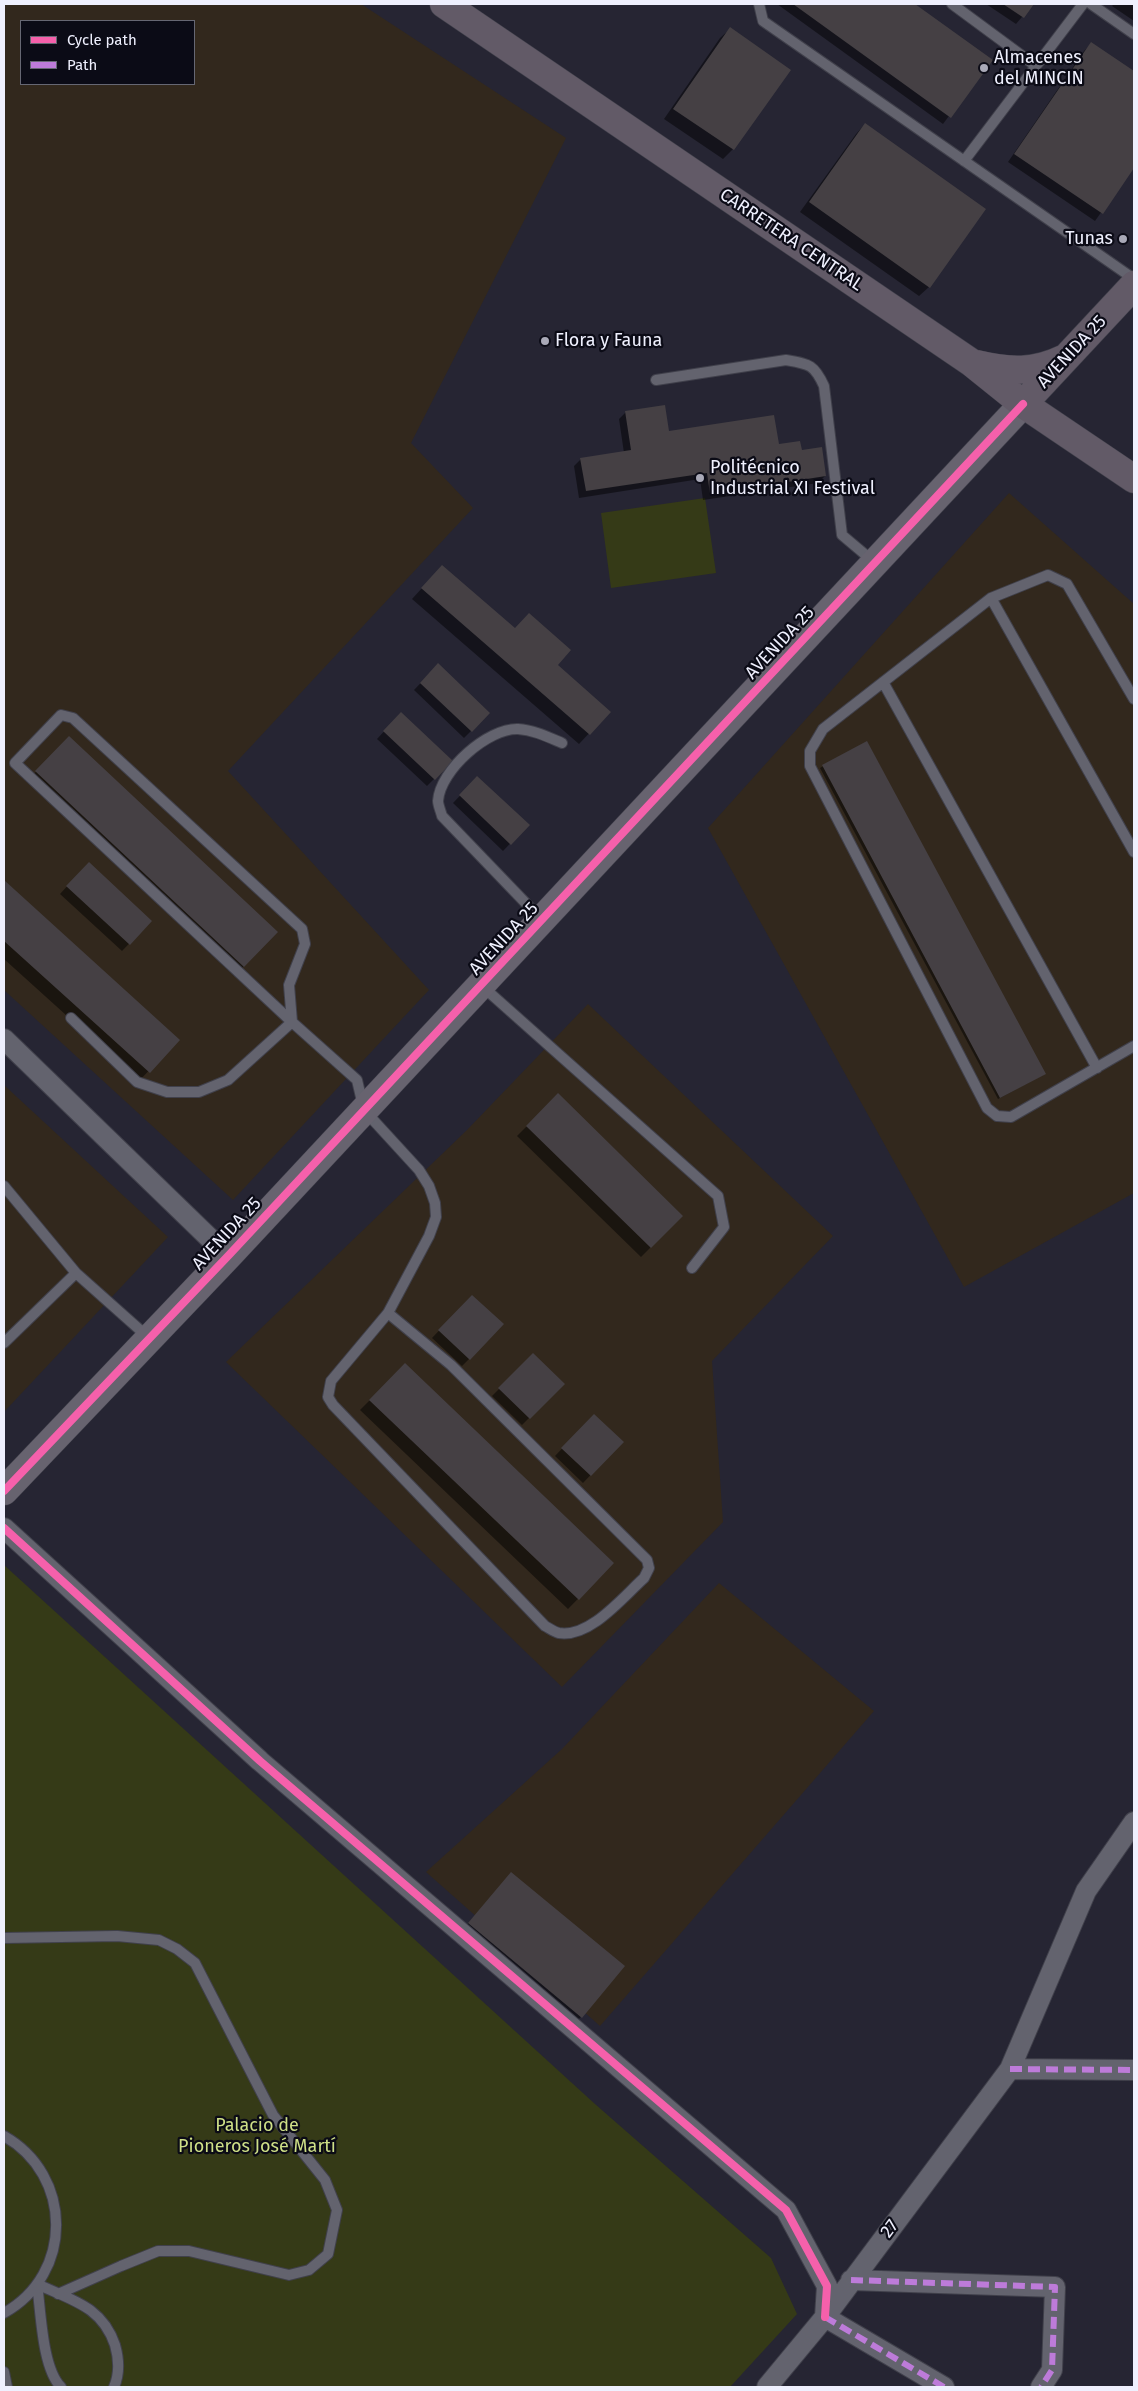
<!DOCTYPE html>
<meta charset="utf-8">
<style>
body{margin:0}
#map{position:relative;width:1138px;height:2391px;overflow:hidden;background:#262533;font-family:"Fira Sans",sans-serif}
canvas{display:block}
.frame{position:absolute;inset:0;border:5px solid #eff0fe;pointer-events:none}
.legend{position:absolute;left:20px;top:20px;width:175px;height:65px;box-sizing:border-box;background:#0b0b16;border:1px solid #666773;margin:0;padding:6px 9px;list-style:none;font-size:15px;color:#eff0fe}
.legend li{display:flex;align-items:center;gap:10px;height:25px}
.legend b{width:25px;border:1px solid #666773}
</style>
<div id="map">
<canvas width="1138" height="2391"></canvas>
<div class="frame"></div>
<ul class="legend">
<li><b style="height:6px;background:#f560ab"></b>Cycle path</li>
<li><b style="height:6px;background:#bd7bd9"></b>Path</li>
</ul>
</div>
<script>
const ctx = document.querySelector('canvas').getContext('2d');
ctx.lineJoin = 'round';
function paint(path, color) { ctx.fillStyle = color; ctx.fill(path, 'evenodd'); }
function trace(path, color, width, dash) { ctx.strokeStyle = color; ctx.lineWidth = width; ctx.lineCap = dash ? 'butt' : 'round'; ctx.setLineDash(dash || []); ctx.stroke(path); }
function drawText(font, color, halo, rows, align = 'center') {
  ctx.font = font + ' "Fira Sans",sans-serif'; ctx.lineWidth = 4.5; ctx.setLineDash([]); ctx.textBaseline = 'middle'; ctx.strokeStyle = halo; ctx.fillStyle = color; for (const [text, x, y, turn = 0] of rows) {
    ctx.save(); ctx.translate(x, y); ctx.rotate((+turn || 0) * Math.PI / 180); ctx.textAlign = isNaN(turn) ? turn : align; if (halo) ctx.strokeText(text, 0, 0); ctx.fillText(text, 0, 0); ctx.restore();
  }
}
paint(new Path2D(`
 M4,4H361L566,138L411,443L473,508L228,771L429,990L233,1200L4,990ZM21,21H194V84H21Z
 M1009,493L1134,604V1193L964,1287L708,828Z
 M588,1004L833,1236L712,1361L723,1522L562,1687L226,1362L467,1130Z
 M4,1085L168,1237L4,1412Z
 M719,1583L874,1711L600,2026L426,1872L562,1749Z`), '#32281d');
paint(new Path2D(`
 M705,498L716,573L611,588L601,513Z
 M4,1565L595,2104L771,2258L797,2314L730,2387H4Z`), '#353a17');
paint(new Path2D(`
 M777,4H913L991,60L943,124Z
 M986,4H1033L1016,24Z
 M1114,4H1134V21L1112,6Z
 M730,29L789,71L733,149L723,159L664,119L720,38Z
 M1091,44L1134,73V166L1095,221L1008,162L1084,51Z
 M865,124L929,287L919,296L800,212L856,134Z
 M626,412L668,432L778,446L801,452L825,476L818,483L703,500L700,479L579,498L574,466L581,459L624,453L619,419Z
 M433,576L556,665L609,712L579,744L412,599Z
 M438,665L489,713L464,738L414,690Z
 M401,713L452,761L427,786L377,739Z
 M69,738L244,966L234,976L27,781Z
 M867,742L1045,1074L998,1099L820,768Z
 M477,778L528,825L503,851L453,803Z
 M82,870L151,921L122,951L60,894Z
 M4,881L178,1040L139,1081L4,959Z
 M558,1095L682,1216L641,1257L517,1136Z
 M472,1296L469,1359L462,1366L432,1338Z
 M533,1355L563,1384L522,1425L492,1396Z
 M405,1365L613,1563L568,1609L360,1410Z
 M594,1415L622,1442L583,1483L555,1456Z
 M511,1874L581,2017L571,2026L459,1934Z`), '#0007');
paint(new Path2D(`
 M793,4H915L993,60L951,118Z
 M1003,4H1034L1024,18Z
 M730,27L791,70L734,150L673,109Z
 M1091,42L1134,71V168L1103,214L1014,154Z
 M865,123L986,209L930,288L809,202Z
 M665,405L669,431L774,415L779,444L800,441L802,450L822,447L826,476L710,494L707,473L586,491L580,458L631,450L625,411Z
 M442,565L515,628L529,613L571,650L558,665L611,712L590,735L421,588Z
 M438,663L490,713L472,732L420,683Z
 M401,712L453,761L435,780L383,731Z
 M69,736L278,932L244,967L35,771Z
 M867,741L1046,1074L1000,1098L822,765Z
 M477,776L530,825L511,845L459,795Z
 M89,862L152,921L130,945L66,886Z
 M4,880L180,1040L150,1073L4,941Z
 M558,1093L683,1216L651,1248L526,1126Z
 M472,1295L504,1324L470,1360L438,1330Z
 M533,1353L565,1384L530,1419L498,1388Z
 M405,1363L614,1563L579,1600L369,1400Z
 M594,1414L624,1442L591,1476L561,1448Z
 M511,1872L625,1966L582,2018L468,1923Z`), '#454044');
const lane = new Path2D(`
 M759,4L763,21L1134,279
 M952,4L1036,66
 M1091,4L1134,34
 M964,161L1083,4
 M656,380L786,360C809,364 814,364 824,386L842,535L874,562
 M991,598L1134,852
 M883,682L1097,1068
 M1134,699L1067,584L1048,575L991,598L823,729L810,751V766L987,1108L997,1116L1011,1117L1134,1046
 M541,919L442,816C441,812 438,805 438,801C440,770 488,728 518,729C534,730 548,737 562,743
 M482,986L718,1196L724,1227L692,1268
 M71,1018L137,1082L167,1092H199L228,1080L292,1022L15,763L61,715L73,718L302,929L305,944L289,985L292,1022L357,1080L364,1110L419,1170L429,1186L435,1203L436,1217L429,1236L388,1313L331,1381L328,1397L333,1405L545,1626C549,1628 554,1632 559,1633C590,1638 623,1597 644,1578L649,1568L647,1560L451,1365L388,1313
 M4,1186L76,1273L149,1338
 M4,1343L76,1273
 M4,1938L117,1936L159,1940L177,1949L195,1963L273,2115L325,2180L337,2210L328,2254L309,2270L289,2275L189,2251H158L121,2266L58,2294
 M4,2136C73,2175 74,2274 4,2313
 M37,2284C71,2300 102,2306 115,2345C119,2359 120,2373 114,2387
 M37,2284C41,2312 42,2368 61,2387
 M4,2372L7,2387`);
const street = new Path2D(`
 M4,1039L228,1256
 M4,1528L260,1761L786,2210L827,2286L825,2317
 M1010,2069L1134,2070
 M851,2280L1055,2287L1052,2370L1041,2387
 M825,2317L944,2387
 M767,2387L825,2317L1010,2069L1086,1891L1134,1822`);
const secondary = new Path2D(`
 M4,1491L228,1256L1023,404`);
const primary = new Path2D(`
 M444,4L972,363L1023,404L1134,479
 M976,364C1010,372 1034,373 1065,358
 M1023,404L1134,285`);
trace(lane, '#40404b', 12);
trace(street, '#40404b', 22);
trace(secondary, '#40404b', 29);
trace(primary, '#40404b', 29);
trace(lane, '#63636e', 10);
trace(street, '#63636e', 20);
trace(secondary, '#67636f', 28);
trace(primary, '#625a67', 28);
trace(new Path2D(`
 M1010,2069L1134,2070
 M851,2280L1055,2287L1052,2370L1041,2387
 M825,2317L944,2387`), '#bd7bd9', 6, [12, 6]);
trace(new Path2D(`
 M4,1491L228,1256L1023,404
 M4,1528L260,1761L786,2210L827,2286L825,2317`), '#f560ab', 8);
for (const [x, y, r, color] of [
 [984,68,5,"#a9a9b7"],
 [1123,239,5,"#a9a9b7"],
 [545,341,5,"#a9a9b7"],
 [700,478,5,"#a9a9b7"]
]) { const dot = new Path2D(); dot.arc(x, y, r, 0, 2 * Math.PI); ctx.fillStyle = color; ctx.fill(dot); trace(dot, '#0b0b16', 2); }
drawText('18px', '#eff0fe', '#0b0b16', [
 ["Almacenes",994,58],
 ["del MINCIN",994,79],
 ["Tunas",1113,239,"right"],
 ["Flora y Fauna",555,341],
 ["Politécnico",710,468],
 ["Industrial XI Festival",710,489]
], 'left');
drawText('18px', '#eff0fe', '#0b0b16', [
 ["CARRETERA CENTRAL",791,240,34],
 ["AVENIDA 25",1072,352,-47],
 ["AVENIDA 25",780,643,-47],
 ["AVENIDA 25",504,939,-47],
 ["AVENIDA 25",227,1234,-47],
 ["27",890,2229,-53]
]);
drawText('18px', '#cedf87', '#0b0b16', [
 ["Palacio de",257,2126],
 ["Pioneros José Martí",257,2147]
]);
</script>
